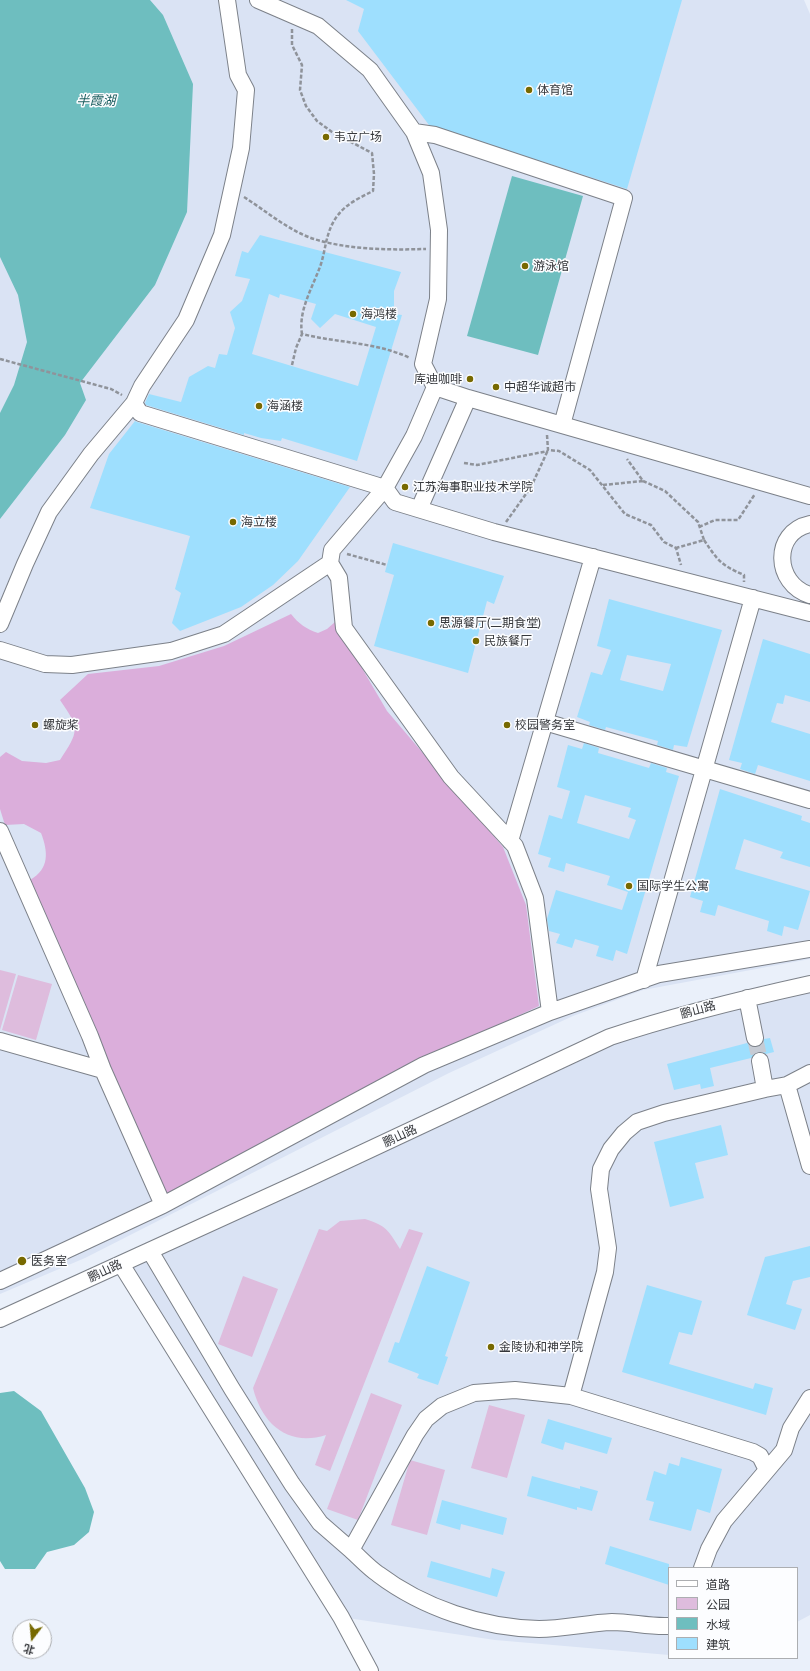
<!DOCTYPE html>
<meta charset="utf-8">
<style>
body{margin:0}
#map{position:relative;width:810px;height:1671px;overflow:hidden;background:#eaf0fa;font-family:"Asap Condensed","Noto Sans SC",sans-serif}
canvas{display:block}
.legend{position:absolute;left:668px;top:1567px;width:130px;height:92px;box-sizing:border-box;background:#fcfdff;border:1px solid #acaeb1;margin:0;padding:5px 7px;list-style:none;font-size:12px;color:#35373b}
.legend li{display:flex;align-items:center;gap:8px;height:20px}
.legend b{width:20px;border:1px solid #acaeb1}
.north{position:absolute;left:12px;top:1619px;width:40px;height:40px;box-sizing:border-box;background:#fcfdff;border:1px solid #acaeb1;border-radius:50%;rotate:196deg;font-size:11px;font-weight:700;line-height:16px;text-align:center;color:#35373b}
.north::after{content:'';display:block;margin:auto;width:14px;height:18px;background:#776900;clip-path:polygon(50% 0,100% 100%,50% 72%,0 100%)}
</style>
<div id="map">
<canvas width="810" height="1671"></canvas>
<ul class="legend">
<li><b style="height:5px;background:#fff"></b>道路</li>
<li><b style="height:11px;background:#debcdd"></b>公园</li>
<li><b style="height:11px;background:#6ebebf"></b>水域</li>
<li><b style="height:11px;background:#9edffe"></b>建筑</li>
</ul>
<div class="north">北</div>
</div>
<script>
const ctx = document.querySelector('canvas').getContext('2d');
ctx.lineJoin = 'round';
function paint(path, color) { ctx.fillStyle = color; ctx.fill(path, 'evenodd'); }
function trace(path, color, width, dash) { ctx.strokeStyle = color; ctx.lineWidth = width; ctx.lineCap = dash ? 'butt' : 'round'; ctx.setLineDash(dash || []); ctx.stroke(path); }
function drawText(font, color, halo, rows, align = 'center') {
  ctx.font = font + ' "Asap Condensed","Noto Sans SC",sans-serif'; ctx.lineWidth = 3; ctx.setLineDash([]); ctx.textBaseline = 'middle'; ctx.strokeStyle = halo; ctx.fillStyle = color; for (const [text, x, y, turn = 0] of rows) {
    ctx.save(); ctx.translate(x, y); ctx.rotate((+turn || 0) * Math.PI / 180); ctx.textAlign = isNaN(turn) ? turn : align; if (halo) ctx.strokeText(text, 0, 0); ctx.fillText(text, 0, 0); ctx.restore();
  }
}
paint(new Path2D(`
 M0,0H804L810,14V959L643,990L573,1016L449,1073L85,1258L0,1294Z
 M810,984V1615L797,1622V1568H669V1655L495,1640L341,1617L121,1264L610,1037Z`), '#dae3f4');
paint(new Path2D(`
 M0,970L16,974L0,1030Z
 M18,975L52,984L36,1040L2,1030Z
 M365,1219C387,1226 388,1230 400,1249L409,1229L423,1233L330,1471L315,1465L326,1435C288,1447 262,1424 253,1388L319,1229L327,1231L340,1221Z
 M243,1276L278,1289L252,1357L218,1344Z
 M371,1393L402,1405L358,1520L327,1509Z
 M489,1405L525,1415L507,1478L471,1468Z
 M410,1460L445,1470L427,1535L391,1525Z`), '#debcdd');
paint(new Path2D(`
 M291,614C299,624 306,629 318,633L327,629L335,622L387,711L503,847L526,905L539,1006L432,1056L297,1124L165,1195L30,880C50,869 48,851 41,833L24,824L5,825L0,809V757L6,752L22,761L46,763L60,760C79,731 80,729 60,700L88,674L159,666L224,646Z`), '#dbaedb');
paint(new Path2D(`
 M0,0H150L163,15L193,84L187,212L155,285L80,383L86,400L65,435L0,519V413L14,385L27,342L18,295L0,257Z
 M512,176L583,196L538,355L467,336Z
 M14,1391L41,1411L85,1488L94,1512L89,1532L74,1545L47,1552L35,1569H5L0,1561V1393Z`), '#6ebebf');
paint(new Path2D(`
 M346,0H682L627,189L429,125L358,31L364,9Z
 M260,235L401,272L394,291V314L402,315L357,461L282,438L281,441L261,438L244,433V435L146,405L145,403L149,394L181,402L189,377L208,366L215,368L219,354L227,355L235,328L230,312L242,301L250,279L235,276L242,251L248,253ZM269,294L279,298L280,294L316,304L311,319L320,328L335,314L376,327L358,386L252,354Z
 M135,421L137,422L350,487L298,561L273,585L241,607L180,631L172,623L181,593L175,589L190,536L90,508L109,454Z
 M393,543L504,576L494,604L487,601L468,673L374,646L394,575L385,572Z
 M609,599L722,630L687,747L674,745L673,750L657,745L658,741L606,727L605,730L589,725L590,722L577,717L591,672L602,675L611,650L597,646ZM627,655L671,664L663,691L620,680Z
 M763,639L810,654V702L785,695L783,704L777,703L771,722L810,734V781L758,765L755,774L740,769L742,763L729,760Z
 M584,743L599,748L598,753L649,768L651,763L667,768L666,772L679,776L627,954L616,950L613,961L596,956L599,946L575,939L572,948L556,943L560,934L549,931L547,919L556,890L622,910L628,892L607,885L610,876L566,863L564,872L548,867L551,858L538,854L549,815L562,819L570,791L557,787L568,745L582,749ZM585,795L631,808L628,817L636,820L629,839L577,823Z
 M720,789L802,816L801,820L810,823V867L780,858L783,852L744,839L735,869L810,891L798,930L784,926L782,936L767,931L769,921L718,905L715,916L700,912L703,901L690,897Z
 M770,1038L774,1052L766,1054L758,1052L751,1058L710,1068L714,1086L701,1089L700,1084L674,1090L667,1064L747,1043L752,1047H757L762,1045L764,1039Z
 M721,1125L728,1155L695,1163L704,1198L670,1207L654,1142Z
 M810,1246V1277L793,1281L786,1304L802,1309L795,1330L747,1315L765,1257Z
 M427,1266L470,1282L445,1356L448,1357L438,1385L417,1378L419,1374L388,1362L395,1342L399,1343Z
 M647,1285L702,1301L692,1335L679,1332L669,1364L753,1389L755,1383L773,1388L766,1415L622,1372Z
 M548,1419L612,1438L607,1454L565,1442L563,1450L541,1443Z
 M681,1457L722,1469L710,1513L697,1509L691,1531L649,1520L654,1502L646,1500L654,1471L666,1475L669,1463L679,1466Z
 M532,1476L580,1489V1486L598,1491L592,1511L577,1507V1510L527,1496Z
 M442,1500L507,1518L503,1535L461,1524L460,1530L436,1523Z
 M610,1546L669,1564V1585L605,1564Z
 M431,1561L490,1578L492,1568L505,1572L497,1597L427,1577Z`), '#9edffe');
trace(new Path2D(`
 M755,1038L760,1061`), '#c6cbd4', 16, [16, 8]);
const minor = new Path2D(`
 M414,132L435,135L624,198L562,425
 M435,387L468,398L810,496
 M134,403L140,413L385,488L414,436L435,387L423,364L438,299L439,230L431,173L414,132L370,70L318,26L258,0
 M419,509L468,398
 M810,524C772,532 774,584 810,595
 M330,563L339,578L344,628L451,777L515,846L535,898L550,1012
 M0,624L25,564L49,512L91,454L134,403L142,386L186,320L222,235L241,148L246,90L238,75L227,0
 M0,650L45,664L72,665L171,651L224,634L330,563L332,550L385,488L395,502L494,532L810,613
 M545,722L810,800
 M0,831L90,1036L103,1070
 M510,841L593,557
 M644,980L753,598
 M747,998L755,1038
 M0,1041L103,1070L163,1205L0,1281
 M787,1085L810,1073
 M765,1089L787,1085L810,1166
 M163,1205L424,1065L550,1012L659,974L810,949
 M150,1251L232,1389L292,1484L320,1523L351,1550L415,1435L426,1419L442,1406L474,1393L515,1390L571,1396L605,1272L608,1248L599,1189L601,1169L611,1149L624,1133L637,1122L664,1113L765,1089L760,1061
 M121,1264L341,1617L370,1671
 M0,1319L309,1178L610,1037C676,1015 742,999 810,984
 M571,1396L753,1452L760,1456L767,1470
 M351,1550C360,1558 368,1567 378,1574C423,1608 483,1628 539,1629C563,1629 588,1623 612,1622C631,1622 649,1627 669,1626
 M702,1568L709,1549L724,1521L784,1450L791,1428L810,1398`);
trace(minor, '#7c8189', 18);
trace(new Path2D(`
 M292,29V45L302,65L300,90L306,106L317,121L332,132L372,153L374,174L373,191C361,197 346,204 338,215C326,230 326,248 321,264C313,287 298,310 302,334
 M244,197C266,211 289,231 314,239C350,250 389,250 426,249
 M0,359L111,389L122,395
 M292,365L296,348L302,334C338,343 376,342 410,358
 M547,435L548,450L559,451L590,470L625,514L651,525L664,542L676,548L681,565
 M464,463L477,465L548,451
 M643,481L665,491L698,522L704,540L676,548
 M603,485L643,481L627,459
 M506,522L531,487L548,450
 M699,527L715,520H738L755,494
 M704,540C718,561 721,565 744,575V582
 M347,554L387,565`), '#8f939a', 2.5, [4, 2]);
trace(minor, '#fff', 16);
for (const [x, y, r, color] of [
 [529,90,4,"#776900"],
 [326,137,4,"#776900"],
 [525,266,4,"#776900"],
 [353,314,4,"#776900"],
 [470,379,4,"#776900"],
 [496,387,4,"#776900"],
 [259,406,4,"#776900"],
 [405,487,4,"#776900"],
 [233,522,4,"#776900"],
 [431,623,4,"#776900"],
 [476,641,4,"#776900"],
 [35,725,4,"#776900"],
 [507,725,4,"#776900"],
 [629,886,4,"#776900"],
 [22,1261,5,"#776900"],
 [491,1347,4,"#776900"]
]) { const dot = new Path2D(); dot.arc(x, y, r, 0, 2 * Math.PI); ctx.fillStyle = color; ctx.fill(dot); trace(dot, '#fcfdff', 1.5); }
drawText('12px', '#35373b', '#fcfdff', [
 ["体育馆",537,90],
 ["韦立广场",334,137],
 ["游泳馆",533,266],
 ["海鸿楼",361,314],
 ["库迪咖啡",462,379,"right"],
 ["中超华诚超市",504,387],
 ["海涵楼",267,406],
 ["江苏海事职业技术学院",413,487],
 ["海立楼",241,522],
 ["思源餐厅(二期食堂)",439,623],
 ["民族餐厅",484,641],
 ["螺旋桨",43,725],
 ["校园警务室",515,725],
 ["国际学生公寓",637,886],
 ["医务室",31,1261],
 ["金陵协和神学院",499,1347]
], 'left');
drawText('12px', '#35373b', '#fcfdff', [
 ["鹏山路",698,1010,-15],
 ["鹏山路",400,1136,-25],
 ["鹏山路",105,1271,-25]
]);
drawText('italic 13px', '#1c5f60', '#fcfdff', [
 ["半霞湖",96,101]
]);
</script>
